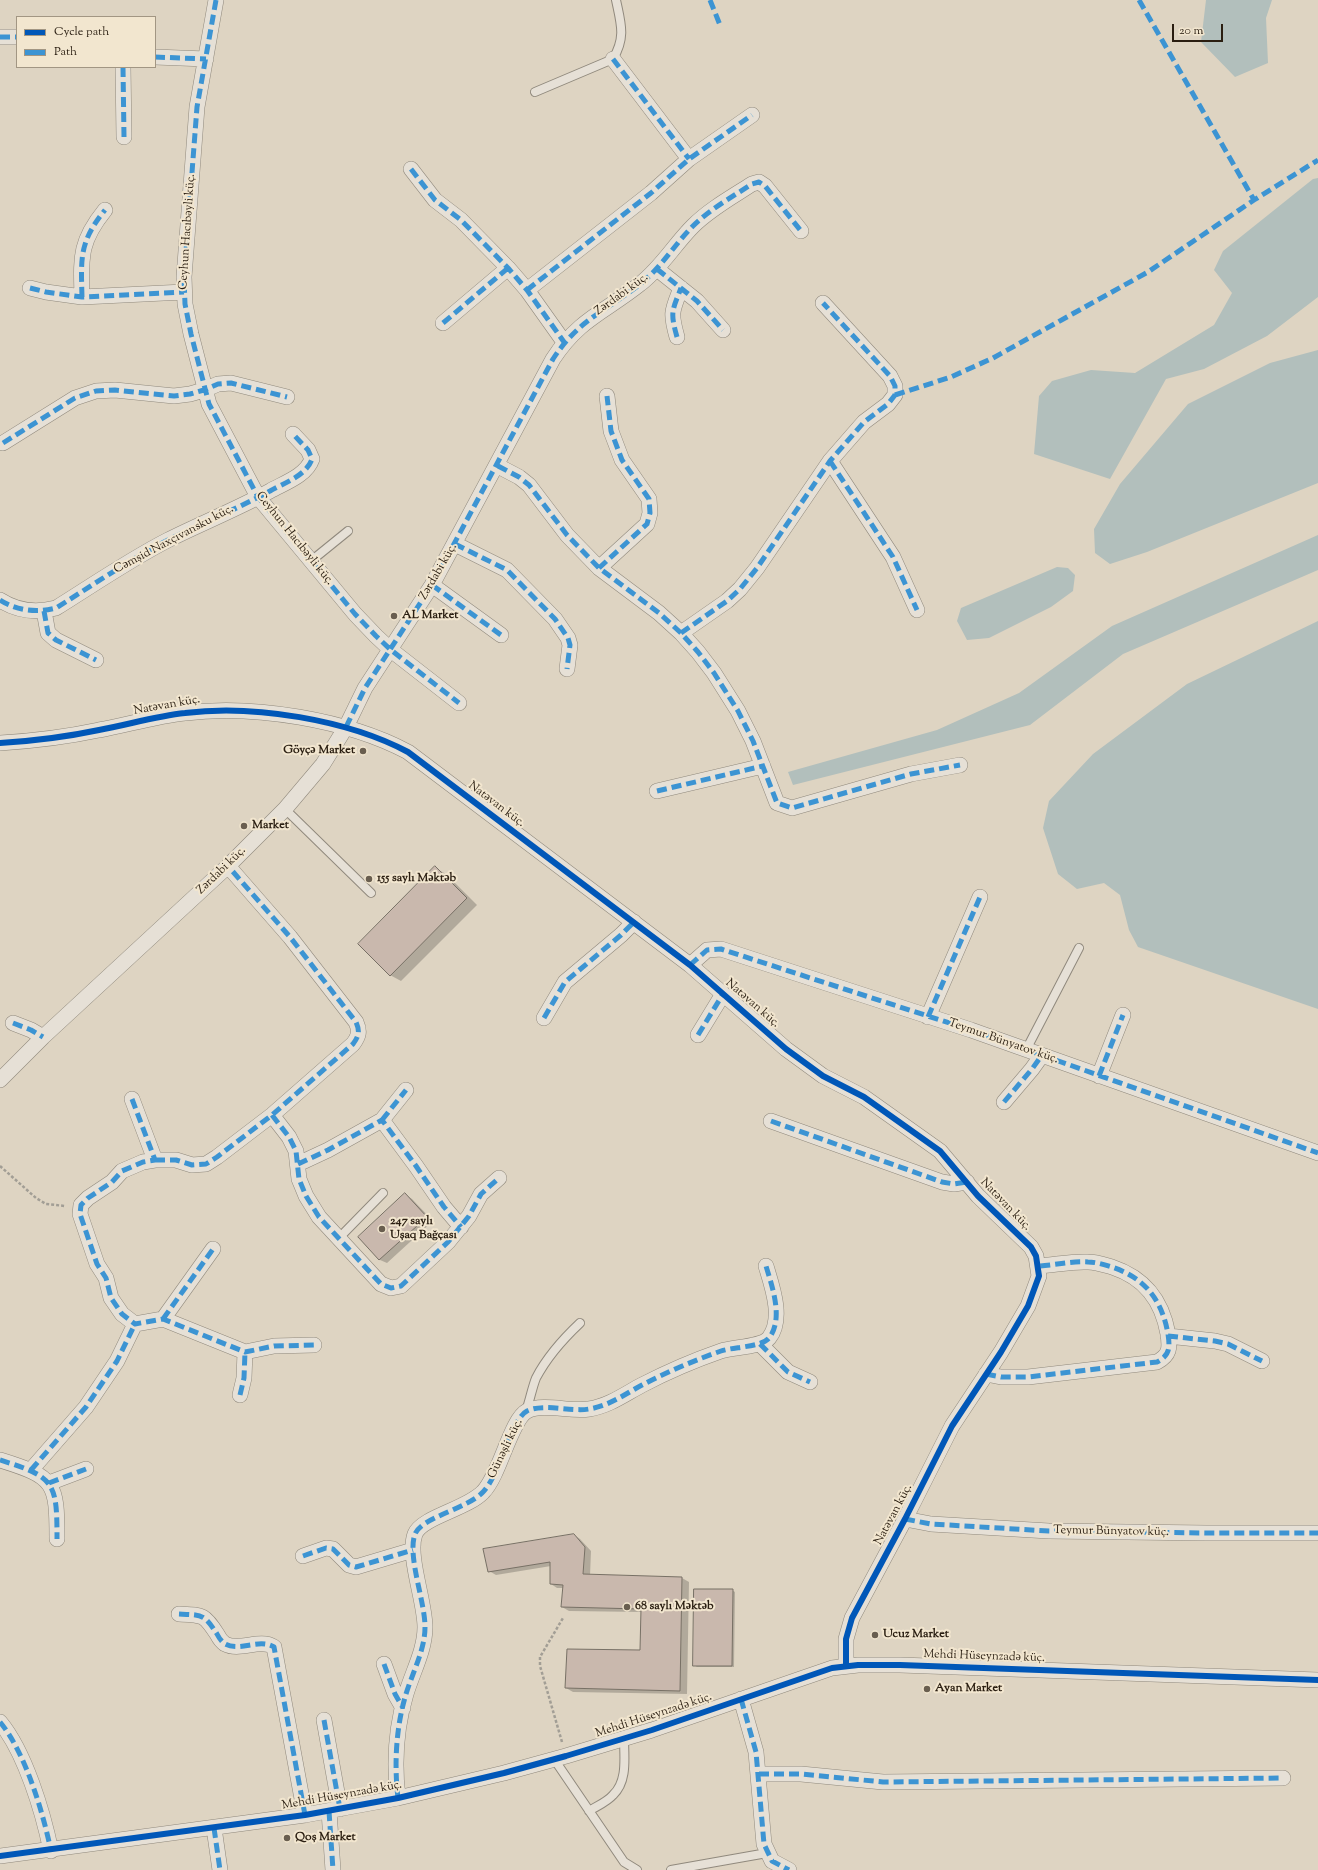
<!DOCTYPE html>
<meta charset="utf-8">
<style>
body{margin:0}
#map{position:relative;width:1318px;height:1870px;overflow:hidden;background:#ded4c2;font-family:"Sorts Mill Goudy",serif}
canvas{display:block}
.legend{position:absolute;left:16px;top:16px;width:140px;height:52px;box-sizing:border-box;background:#f2e6cf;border:1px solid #a29683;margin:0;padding:5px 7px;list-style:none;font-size:12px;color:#2a1e11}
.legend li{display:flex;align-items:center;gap:8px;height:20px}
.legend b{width:20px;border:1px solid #a29683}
.scale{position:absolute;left:1172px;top:24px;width:51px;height:18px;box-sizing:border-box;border:2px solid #2a1e11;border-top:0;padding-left:5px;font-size:12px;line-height:14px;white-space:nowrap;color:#2a1e11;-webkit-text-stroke:3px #f2e6cf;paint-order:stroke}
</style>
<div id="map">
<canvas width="1318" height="1870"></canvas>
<ul class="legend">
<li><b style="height:5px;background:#0057b8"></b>Cycle path</li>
<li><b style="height:5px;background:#3c94d3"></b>Path</li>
</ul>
<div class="scale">20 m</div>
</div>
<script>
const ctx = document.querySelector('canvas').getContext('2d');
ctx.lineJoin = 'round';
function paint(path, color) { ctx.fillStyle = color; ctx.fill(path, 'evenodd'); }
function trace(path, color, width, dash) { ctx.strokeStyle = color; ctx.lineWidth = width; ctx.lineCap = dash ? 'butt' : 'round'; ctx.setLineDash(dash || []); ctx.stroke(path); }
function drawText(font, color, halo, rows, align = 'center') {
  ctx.font = font + ' "Sorts Mill Goudy",serif'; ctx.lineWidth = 4; ctx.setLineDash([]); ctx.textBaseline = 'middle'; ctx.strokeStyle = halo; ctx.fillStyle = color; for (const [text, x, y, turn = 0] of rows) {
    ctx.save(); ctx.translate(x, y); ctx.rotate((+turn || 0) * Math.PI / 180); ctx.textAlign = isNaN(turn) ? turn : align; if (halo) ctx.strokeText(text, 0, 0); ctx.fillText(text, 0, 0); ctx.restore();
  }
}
paint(new Path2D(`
 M1206,0H1272L1266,18L1268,63L1235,77L1201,42Z
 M1318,178V297L1267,336L1204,369L1166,379L1110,479L1034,454L1039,396L1052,381L1091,370L1135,373L1214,325L1232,293L1214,270L1223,251L1313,179Z
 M1318,350V483L1147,552L1110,564L1095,553L1094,529L1120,484L1188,404L1270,363Z
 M1318,535V570L1123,654L1030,725L793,785L788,772L937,730L1019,693L1112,626Z
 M1057,567L1068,568L1075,575L1073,591L1051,607L989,638L967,640L957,621L961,608Z
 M1318,621V1009L1138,947L1129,930L1120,895L1104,883L1077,889L1058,874L1043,828L1049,801L1093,754L1187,684Z`), '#b2bfbc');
paint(new Path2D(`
 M435,868L446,874L477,905L401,981L390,975Z
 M406,1195L412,1199L433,1221L387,1263L380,1260L359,1237Z
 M574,1535L580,1539L591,1551L590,1576L682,1578L689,1582L687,1694L573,1692L566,1688L641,1651L642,1612L569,1611L562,1607L564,1588H557L551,1584V1566L496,1575L489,1571Z
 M732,1590L735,1592L734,1667H697L694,1665Z`), '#0003');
const building = new Path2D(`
 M435,866L467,898L390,976L358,944Z
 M405,1193L427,1217L379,1260L358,1237Z
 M574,1534L585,1547L583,1574L682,1577L680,1691L565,1688L567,1649L640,1650L641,1609L561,1607L563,1585L550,1584V1562L488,1572L483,1549Z
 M694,1589H733L732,1666H693Z`);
paint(building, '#c9b8ad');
trace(building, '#777065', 1);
const service = new Path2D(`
 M535,92L613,59C626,37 621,24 616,0
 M311,561L348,531
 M285,809L371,893
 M1026,1050L1079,948
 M338,1239L383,1193
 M526,1411C530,1400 532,1388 536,1378C547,1357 563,1339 580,1323
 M554,1759L624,1862L637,1870
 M589,1811C597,1806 607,1802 613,1795C628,1781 624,1757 624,1738
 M671,1870L767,1853`);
const minor = new Path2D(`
 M216,0L197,107L184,277L185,304L191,334L209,404L258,497L355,614L376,636L391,650L459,703
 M0,37H17
 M155,57L206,59
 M613,59L689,159
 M123,67L124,137
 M411,169L435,200L461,220L508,268L527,290L564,342
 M657,269L697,301L723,330
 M30,288L46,292L82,297L184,292
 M527,290L651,193L689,159L752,115
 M82,297C81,258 79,242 105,210
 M443,323L508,268
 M677,337C670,312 672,311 681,288
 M3,443L75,398L96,391L115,390L174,396L190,394L204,390L218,384L231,383L287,397
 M830,461L893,557L917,610
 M498,466L519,477L529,485L567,535L599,568L659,613L681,633L698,652L714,673L738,711L753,741L777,803L792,808L911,774L960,765
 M455,544L507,570L555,619L568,638L570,645L567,669
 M599,568L647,524L650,513L649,499L622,460L611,431L607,396
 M432,585L501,635
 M0,600C17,611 37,613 56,608C93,585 129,560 168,540C202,523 237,509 270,491C284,483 306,476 312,459L308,450L293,434
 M44,611L48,633L56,640L96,660
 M681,633L727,601L740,589L757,568L830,461L864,422L888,404L895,395V386L890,376L823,303
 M0,743C33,741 66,737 99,730C127,725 156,716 185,713C253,704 348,720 408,752L690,965L786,1049L823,1076L864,1097L940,1151L978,1196L1031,1247L1036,1256L1039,1276L1028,1306L1001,1352L952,1426L905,1519L852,1618L846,1639V1666
 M657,791L763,766
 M690,965L707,950L721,949L971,1030L1318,1153
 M928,1017L980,897
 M544,1018L565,982L621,935L634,922
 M13,1023L31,1030L43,1037
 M698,1035L723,994
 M1099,1076L1123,1015
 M0,1080L43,1037L228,866L285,809L323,764L346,727L365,688L432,585L553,359C579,319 605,312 640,284C661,268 674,245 693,226C710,209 732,197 752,184L759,182L765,186L801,231
 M132,1099L155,1160L143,1162L122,1171L112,1182L88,1198L81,1205L80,1214L97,1264L106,1278L111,1298L122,1314L135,1324L163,1319L245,1352L274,1346L314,1345
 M1004,1102L1032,1069L1042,1055
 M272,1115L289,1137L296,1151L299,1179L306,1196L319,1217L381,1284L391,1288L401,1286L448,1242L469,1216L481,1194L499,1178
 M382,1120L406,1090
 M771,1121L942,1182L954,1184L967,1182
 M155,1160H176L192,1165L206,1164L217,1157L272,1115L353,1044C359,1036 360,1031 356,1022L290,937L228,866
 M298,1164L328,1150L382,1120L416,1166L444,1207L461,1227
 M163,1319L213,1249
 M1168,1336L1215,1341L1228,1344L1262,1361
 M760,1344L788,1372L810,1382
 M986,1374L1001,1377H1028L1157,1362C1170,1355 1170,1348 1168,1334C1162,1300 1145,1278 1112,1267C1105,1265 1096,1262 1088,1262C1072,1261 1055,1265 1039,1266
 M240,1395L244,1378L245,1352
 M0,1460C55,1477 57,1482 57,1539
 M31,1470L86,1407L117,1361L135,1324
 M49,1483L86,1469
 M905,1519L931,1524L1049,1531L1206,1533H1318
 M303,1556L326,1548L333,1549L349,1565L356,1567L413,1550
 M179,1614C203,1615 204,1614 217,1634C219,1638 222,1642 225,1644C240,1652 259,1638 274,1647L305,1815
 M384,1664L395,1694L403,1708
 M741,1699L756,1752L764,1844L772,1861L789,1870
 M324,1720L340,1809
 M0,1722C25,1752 43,1812 51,1851
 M759,1774H801L883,1782L1283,1778
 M398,1798C394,1764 396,1727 406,1694C413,1671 425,1650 425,1627C425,1601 407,1556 415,1534C422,1517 467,1509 483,1492C500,1475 511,1419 527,1411C543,1403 571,1412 589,1409C609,1406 625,1394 642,1385C667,1372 695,1360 721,1351C733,1347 762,1347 769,1338C784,1319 772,1286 766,1266
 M329,1811L333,1870
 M214,1828L220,1870
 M0,1856L305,1815L398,1798L504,1773L566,1756L652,1730L832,1668L858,1665H900L1318,1680`);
trace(service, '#90897d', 10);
trace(minor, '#90897d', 16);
trace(new Path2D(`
 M0,1166L36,1198L46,1204L65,1206
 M562,1742L540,1666V1657L563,1618`), '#a29e95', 2.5, [3, 2]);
trace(service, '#e6e0d6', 8);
trace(minor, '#e6e0d6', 15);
trace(new Path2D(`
 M216,0L197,107L184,277L185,304L191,334L209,404L258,497L355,614L376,636L391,650L459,703
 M710,0L720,25
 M1139,0L1254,200
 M0,37H17
 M155,57L206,59
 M613,59L689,159
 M123,67L124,137
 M411,169L435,200L461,220L508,268L527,290L564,342
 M657,269L697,301L723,330
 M30,288L46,292L82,297L184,292
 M527,290L651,193L689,159L752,115
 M82,297C81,258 79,242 105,210
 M443,323L508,268
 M677,337C670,312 672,311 681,288
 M895,395L951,377L993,358L1148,272L1254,200L1318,160
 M3,443L75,398L96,391L115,390L174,396L190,394L204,390L218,384L231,383L287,397
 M830,461L893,557L917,610
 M498,466L519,477L529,485L567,535L599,568L659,613L681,633L698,652L714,673L738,711L753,741L777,803L792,808L911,774L960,765
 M455,544L507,570L555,619L568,638L570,645L567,669
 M599,568L647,524L650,513L649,499L622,460L611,431L607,396
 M432,585L501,635
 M0,600C17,611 37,613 56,608C93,585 129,560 168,540C202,523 237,509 270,491C284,483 306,476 312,459L308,450L293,434
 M44,611L48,633L56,640L96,660
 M681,633L727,601L740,589L757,568L830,461L864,422L888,404L895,395V386L890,376L823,303
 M346,727L365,688L432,585L553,359C579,319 605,312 640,284C661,268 674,245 693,226C710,209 732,197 752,184L759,182L765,186L801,231
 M657,791L763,766
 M690,965L707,950L721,949L971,1030L1318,1153
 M928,1017L980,897
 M544,1018L565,982L621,935L634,922
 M13,1023L31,1030L43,1037
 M698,1035L723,994
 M1099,1076L1123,1015
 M132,1099L155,1160L143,1162L122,1171L112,1182L88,1198L81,1205L80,1214L97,1264L106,1278L111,1298L122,1314L135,1324L163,1319L245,1352L274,1346L314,1345
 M1004,1102L1032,1069L1042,1055
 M272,1115L289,1137L296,1151L299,1179L306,1196L319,1217L381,1284L391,1288L401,1286L448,1242L469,1216L481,1194L499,1178
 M382,1120L406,1090
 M771,1121L942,1182L954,1184L967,1182
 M155,1160H176L192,1165L206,1164L217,1157L272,1115L353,1044C359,1036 360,1031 356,1022L290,937L228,866
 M298,1164L328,1150L382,1120L416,1166L444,1207L461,1227
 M163,1319L213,1249
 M1168,1336L1215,1341L1228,1344L1262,1361
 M760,1344L788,1372L810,1382
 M986,1374L1001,1377H1028L1157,1362C1170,1355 1170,1348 1168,1334C1162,1300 1145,1278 1112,1267C1105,1265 1096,1262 1088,1262C1072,1261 1055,1265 1039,1266
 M240,1395L244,1378L245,1352
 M0,1460C55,1477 57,1482 57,1539
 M31,1470L86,1407L117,1361L135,1324
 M49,1483L86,1469
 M905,1519L931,1524L1049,1531L1206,1533H1318
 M303,1556L326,1548L333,1549L349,1565L356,1567L413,1550
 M179,1614C203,1615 204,1614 217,1634C219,1638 222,1642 225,1644C240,1652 259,1638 274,1647L305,1815
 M384,1664L395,1694L403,1708
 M741,1699L756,1752L764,1844L772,1861L789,1870
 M324,1720L340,1809
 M0,1722C25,1752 43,1812 51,1851
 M759,1774H801L883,1782L1283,1778
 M398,1798C394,1764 396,1727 406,1694C413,1671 425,1650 425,1627C425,1601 407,1556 415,1534C422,1517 467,1509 483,1492C500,1475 511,1419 527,1411C543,1403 571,1412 589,1409C609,1406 625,1394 642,1385C667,1372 695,1360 721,1351C733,1347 762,1347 769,1338C784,1319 772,1286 766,1266
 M329,1811L333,1870
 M214,1828L220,1870`), '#3c94d3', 5, [10, 5]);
trace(new Path2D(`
 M0,743C33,741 66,737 99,730C127,725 156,716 185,713C253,704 348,720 408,752L690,965L786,1049L823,1076L864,1097L940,1151L978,1196L1031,1247L1036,1256L1039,1276L1028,1306L1001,1352L952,1426L905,1519L852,1618L846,1639V1666
 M0,1856L305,1815L398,1798L504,1773L566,1756L652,1730L832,1668L858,1665H900L1318,1680`), '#0057b8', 6);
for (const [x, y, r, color] of [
 [394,616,4,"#695e4f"],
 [363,751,4,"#695e4f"],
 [244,826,4,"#695e4f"],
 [369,879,4,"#695e4f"],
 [382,1229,4,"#695e4f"],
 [627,1607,4,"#695e4f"],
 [875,1635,4,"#695e4f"],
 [927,1689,4,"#695e4f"],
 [287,1838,4,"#695e4f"]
]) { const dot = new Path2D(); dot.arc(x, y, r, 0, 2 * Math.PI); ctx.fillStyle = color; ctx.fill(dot); trace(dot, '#f2e6cf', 1.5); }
drawText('12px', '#2a1e11', '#f2e6cf', [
 ["Ceyhun Hacıbəyli küç.",188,232,-86],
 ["Zərdabi küç.",622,295,-36],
 ["Ceyhun Hacıbəyli küç.",294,539,51],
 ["Cəmşid Naxçıvansku küç.",174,540,-28],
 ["Zərdabi küç.",439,572,-60],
 ["Natəvan küç.",167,706,-10],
 ["Natəvan küç.",496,805,37],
 ["Zərdabi küç.",222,871,-44],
 ["Natəvan küç.",752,1004,41],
 ["Teymur Bünyatov küç.",1003,1042,19],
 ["Natəvan küç.",1005,1205,46],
 ["Günəşli küç.",506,1449,-64],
 ["Natəvan küç.",894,1515,-62],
 ["Teymur Bünyatov küç.",1111,1532,1],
 ["Mehdi Hüseynzadə küç.",984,1657,2],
 ["Mehdi Hüseynzadə küç.",654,1716,-18],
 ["Mehdi Hüseynzadə küç.",342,1796,-10]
]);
drawText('bold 12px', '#2a1e11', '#f2e6cf', [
 ["AL Market",402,616],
 ["Göyçə Market",355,751,"right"],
 ["Market",252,826],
 ["155 saylı Məktəb",377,879],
 ["247 saylı",390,1222],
 ["Uşaq Bağçası",390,1236],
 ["68 saylı Məktəb",635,1607],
 ["Ucuz Market",883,1635],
 ["Ayan Market",935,1689],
 ["Qoş Market",295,1838]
], 'left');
</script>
